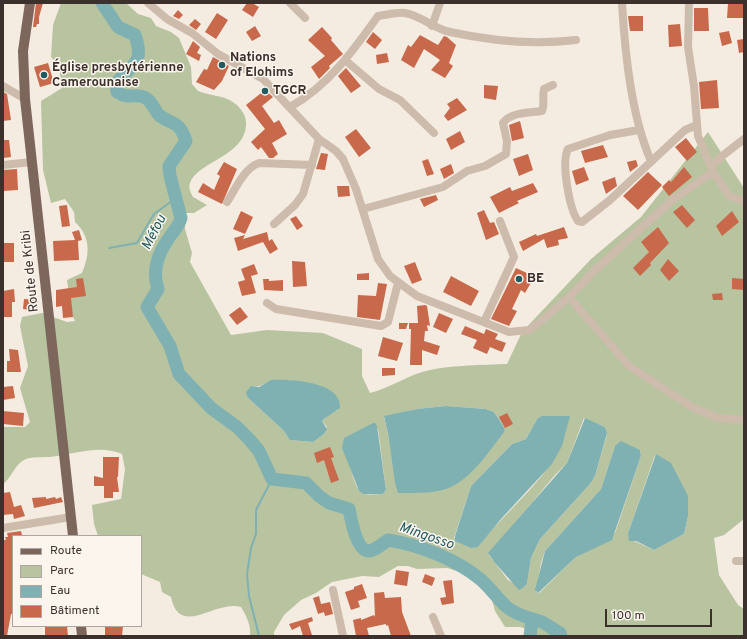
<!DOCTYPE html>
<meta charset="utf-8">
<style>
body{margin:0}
#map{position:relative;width:747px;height:639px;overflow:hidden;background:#f4ebe1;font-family:Overpass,sans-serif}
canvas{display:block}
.frame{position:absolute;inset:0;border:4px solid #3b302b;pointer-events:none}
.legend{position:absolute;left:12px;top:535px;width:130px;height:92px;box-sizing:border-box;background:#fbf5ee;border:1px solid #aea6a0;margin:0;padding:5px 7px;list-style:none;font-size:12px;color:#3b302b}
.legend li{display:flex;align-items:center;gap:8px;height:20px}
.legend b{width:20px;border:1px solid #aea6a0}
.scale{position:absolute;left:605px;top:609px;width:107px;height:18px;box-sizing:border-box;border:2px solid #3b302b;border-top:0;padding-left:5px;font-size:12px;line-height:14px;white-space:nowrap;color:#3b302b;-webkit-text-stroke:3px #fbf5ee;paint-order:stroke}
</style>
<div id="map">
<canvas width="747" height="639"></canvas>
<div class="frame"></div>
<ul class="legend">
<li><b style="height:5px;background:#7d675c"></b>Route</li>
<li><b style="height:11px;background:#b8c4a0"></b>Parc</li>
<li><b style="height:11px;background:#7fb0b2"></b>Eau</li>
<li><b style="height:11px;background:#c8694b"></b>Bâtiment</li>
</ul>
<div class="scale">100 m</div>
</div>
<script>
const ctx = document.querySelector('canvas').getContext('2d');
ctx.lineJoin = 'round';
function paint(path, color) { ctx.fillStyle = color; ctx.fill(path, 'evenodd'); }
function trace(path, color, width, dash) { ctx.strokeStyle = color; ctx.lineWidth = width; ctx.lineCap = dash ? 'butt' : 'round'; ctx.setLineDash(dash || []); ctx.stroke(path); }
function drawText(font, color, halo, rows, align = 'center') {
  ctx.font = font + ' Overpass,sans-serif'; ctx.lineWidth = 3; ctx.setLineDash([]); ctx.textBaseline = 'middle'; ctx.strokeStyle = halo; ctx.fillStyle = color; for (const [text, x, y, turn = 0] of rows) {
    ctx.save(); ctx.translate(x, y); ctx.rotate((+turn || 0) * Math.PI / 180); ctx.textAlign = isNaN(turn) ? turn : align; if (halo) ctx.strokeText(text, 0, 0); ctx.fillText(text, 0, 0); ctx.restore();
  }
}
paint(new Path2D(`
 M61,3H126L138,14L151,18L156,26L171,32L179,38L191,67L192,84L198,91C209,96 223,95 233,102C241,108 247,116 246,125C245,156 197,162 190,183C188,188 191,193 193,197L207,205L194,213H185V229L192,253L190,262L231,335L267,330L323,333L362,349V376L370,393C391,388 409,374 430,370C455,365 482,365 507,364L522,332L591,259L641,217L708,132L744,188V519L724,535L714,538L719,575L738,605L744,609V636H528L527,629L520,627H505L495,611L490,593L469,575L447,568L417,569L408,566H398L379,577L362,576L332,582L316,593L301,600L284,615L274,632V636H250C251,625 247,617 241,607C215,599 180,639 171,597L162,592L160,582L141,574V536H98L94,524L92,505L121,499L125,469L122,454C100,445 79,453 57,456C48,458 35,456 26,459C14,464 12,478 3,484V427H25L30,422L20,388L28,366L20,326L22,317L42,313L67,322L75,321L72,315L67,280L82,273C90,254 91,237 75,222L74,212L65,199L51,203L43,170L41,101L62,88L59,67L51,57L53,25ZM275,380H291L338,410L332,412L322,421L327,427L323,435L313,442L291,440L284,431L247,397L252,386C260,388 266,382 275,380ZM446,406L486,409L494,412L505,429L449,488L430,491L389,439L384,417L417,409ZM584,418L605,427L607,434L595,476L590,484L540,539L531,558L527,584L523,588L508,580L489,555L554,476L567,463ZM537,419L565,432C558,472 503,512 478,547L454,538L471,486L512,444L526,439ZM363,429H378L386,490L383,494C377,494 369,495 364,494C353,492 346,448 344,438ZM615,446L640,450L641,456L615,533L576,557L539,593L536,592L541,563L545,551L601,489ZM655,455L688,516L684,534L654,550L632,540L628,533Z`), '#b8c4a0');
paint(new Path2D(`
 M271,380C289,379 342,381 340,408L324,419L322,421L327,429L323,435L313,442L290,440L284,431L247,397L246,392L251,386L259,387Z
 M446,406L486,409L494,412L505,429L504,432C490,450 474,475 453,486C439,494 414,493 398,493L395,483L389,439L384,416L417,409Z
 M542,416H570L562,446L552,464L501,519L478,547L471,548L455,541V536L471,486L512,444L526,439L537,419Z
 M585,418L605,427L607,433L595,476L590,484L540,539L531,558L527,584L523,588L519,590L495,563L488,553L567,463Z
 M373,423H375L377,426L386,490L383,494H363L359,491L342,448L344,438Z
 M621,441L640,450L641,456L612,540L576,557L538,593L535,590L545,551L601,489L615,446Z
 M656,454L671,463L688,496V516L684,534L654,550L636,541H629L628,533Z`), '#7fb0b2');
trace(new Path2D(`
 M109,248L137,243L154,214L172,201
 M259,636L249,596L247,574L251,548L256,534V510L272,479`), '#7fb0b2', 2);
trace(new Path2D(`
 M102,3L118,27L135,35C146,66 129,65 116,84L117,92C130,100 133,93 144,97C153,101 154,111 160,116C175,126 179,121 186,141L169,166L170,176L181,218C179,226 175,229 171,235C160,250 151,270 158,289L147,307L170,346L179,374L211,408L237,427L249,439L259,451L272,479L306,483L319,496L329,503L349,509C351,519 356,549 368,551C375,551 382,544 388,540C419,545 456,559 480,579C491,588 498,600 508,608C518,616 531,618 542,622C548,625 554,630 560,633L561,636
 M530,636L532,620`), '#7fb0b2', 13);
paint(new Path2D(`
 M36,3H43L39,17V24H37L36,27H33Z
 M247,3H252L259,7L253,17L242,10Z
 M728,3H735V4L744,3V18H727Z
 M694,8H708L709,31H694Z
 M178,10L183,15L179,19L173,16Z
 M217,13L228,20L216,39L205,32Z
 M628,16H643V31H630Z
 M195,19L201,24L196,30L189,25Z
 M680,24L682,46L669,47L668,25Z
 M255,26L261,36L252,41L246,32Z
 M322,27L332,38L331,40L343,54L329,66L330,68L319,79L311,67L325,56L308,40Z
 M729,31L732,43L722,46L719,33Z
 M373,32L382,40L375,49L366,42Z
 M420,35L438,45L444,36L447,37L456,45L449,63L453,66L445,78L431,70L440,60L424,49L414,68L401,60L408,45L411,47Z
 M744,39V52L739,53L737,40Z
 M193,41L200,47L197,53L201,55L199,61L186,54Z
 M387,53L389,62L377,64L376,55Z
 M213,57L229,66L222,81L214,90L196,82L204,69L207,70Z
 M48,63L54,83L40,87L34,67Z
 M346,68L361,86L351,93L338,76Z
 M717,80L719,108L701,109L699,82Z
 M484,85L498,86L496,100L484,98Z
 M265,90L273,97L262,106L274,123L279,120L287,134L272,143L278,154L273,158H269L261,147L258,150L251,142L265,129L246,105Z
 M3,92L7,94L11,120L3,121Z
 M457,98L467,110L448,121L444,116L450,108L447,104Z
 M520,121L524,138L512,141L509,125Z
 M356,129L371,148L359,157L345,137Z
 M460,131L465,142L451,150L446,139Z
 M686,138L697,152L687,161L675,147Z
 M3,140H9L11,157L3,158Z
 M603,145L608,157L585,163L581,151Z
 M321,153L328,154L325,170L316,169Z
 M528,154L533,170L519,176L513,159Z
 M428,159L434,174L427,176L422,161Z
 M636,160L638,166L630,172L627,162Z
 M224,162L237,169L222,204L198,192L203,183L214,190L220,176L217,174Z
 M451,164L454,173L444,179L440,169Z
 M584,167L589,180L576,185L572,171Z
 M684,167L692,177L669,196L662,187L669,180L671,182Z
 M17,169L18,190L3,191V170Z
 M648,172L662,185L638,210L623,196Z
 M615,177L617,186L606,194L602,182Z
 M533,183L538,192L517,201L519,203L499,213L490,197L510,187L512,191Z
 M337,186H349L350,196L338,197Z
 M436,195L438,200L424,207L420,199Z
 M67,205L70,226L62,227L59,206Z
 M682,205L695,220L687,228L673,212Z
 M484,210L490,223L494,222L499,234L486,240L477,213Z
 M241,211L253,217L245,234L233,229Z
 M732,211L739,222L722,236L716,226Z
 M296,216L303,226L297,230L290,219Z
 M564,227L568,238L558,240L559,245L547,248L544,239L523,251L519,242L536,234L537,236Z
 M658,227L669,243L650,263L651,265L640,276L633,268L649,252L641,242Z
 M79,230L82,240L78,241L79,260L54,261L53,241L75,240L72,232Z
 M267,232L269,241L272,239L278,249L270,254L263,242L238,251L234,238L245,235L243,239Z
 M3,243H14V262H3Z
 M668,259L679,271L669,281L660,270Z
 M292,261L305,262L307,286L293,287Z
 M415,262L422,280L412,284L404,266Z
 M254,264L258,274L251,276L256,293L242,296L238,282L245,280L241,269Z
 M516,268L531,275L528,279L532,281L525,293L521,290L512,309L517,311L509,326L491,319Z
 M369,273V280H357V274Z
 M451,276L479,291L471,306L443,292Z
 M83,278L86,296L71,298L73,317L63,318L62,306L56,307V290L77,287L76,279Z
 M732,278L744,279V290L732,289Z
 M263,279H269V281L283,280V291L264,290Z
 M378,283L387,284L380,320L357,317L358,295L376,296Z
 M14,289L15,302H12V317H3V291Z
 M722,293L723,300H713L712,294Z
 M24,299L38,300L37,311L23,309Z
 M425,305L427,306L430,326L427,325L428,331H425L424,341L440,346L437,355L422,350V365H410L411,329H409V323H418L417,306Z
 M240,307L248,317L237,325L229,315Z
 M439,313L453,319L446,333L433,327Z
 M399,323H408L406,329H399Z
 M465,326L484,334L486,329L498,334L495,339L506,343L502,352L490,347L487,354L473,348L477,340L461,334Z
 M383,337L403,343L397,361L378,356Z
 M9,349L18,350L21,372H7V361H10Z
 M382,368H395V375L382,376Z
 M13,386L15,398L3,400V387Z
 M3,411L24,413L23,426L3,424Z
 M507,413L513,424L505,428L499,417Z
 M330,447L334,457L331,458L339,480L331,483L324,460L317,463L314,453Z
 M103,457H119L118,477H117L119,492H113V498H104V486H94V476L103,478Z
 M10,492L14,507L21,505L25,516L14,519L13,514L3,515V493Z
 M46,497V499L55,497L56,499L61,497L63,502L34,508L32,498Z
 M21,531L22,535H13V614H11L7,636H3V540H6L5,537H8L7,533Z
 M396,570L409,572L407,586L394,584Z
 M425,574L435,578L432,586L422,582Z
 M452,580L454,603L442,605L440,598L446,597L443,581Z
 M362,584L367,598L358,601L360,607L351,610L345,592L354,589V587Z
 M384,592L385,598L401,597L402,612L411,636H391L388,625L386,626V624L367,628L369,636H356L353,620L361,618V620L374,615L375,617L374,593Z
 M319,596L321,604L330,602L333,614L325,616L324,612L318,614L313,598Z
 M312,617L313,621L308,623L312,635L303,636L300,626L292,630L289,624Z
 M53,626H67L68,636H45V627Z
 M105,626H123L122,636H105Z`), '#c8694b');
trace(new Path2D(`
 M148,3L167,19L192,33L218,54L263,79L319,139L336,151L343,159L356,189L378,259L390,276L417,296L509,332L529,330L540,322L569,297L595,270L671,201L713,172L729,196L744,201
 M290,3L305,18
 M622,3C625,53 631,115 651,161
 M689,3L688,47L694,86L698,136L713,172L712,166L717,160L744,139
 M432,26L440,3
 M345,60L379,89L400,100L434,133
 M3,86L25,99
 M290,107C328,86 353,51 378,16C386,15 397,12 405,13C422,16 434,29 450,32C491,41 534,45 576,40
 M639,130L610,135L568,149C561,162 569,208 578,221L582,222L610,200L685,130L697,125
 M3,165L32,162
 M227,202C235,190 244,168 259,163L312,165
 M363,209L443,187L467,171L485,166L506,154L507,141L503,123C510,112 530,113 542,111C545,105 542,96 544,89L553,85
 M274,224L295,205L303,194L319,139
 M569,297L629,366L692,407L718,418L744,420
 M267,303L276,309L381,326L388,322L398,283
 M484,322L514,257L500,221
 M3,528L71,517
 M736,561H744
 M333,590L343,636
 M433,617L441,636`), '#cdbbac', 8);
trace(new Path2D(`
 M30,3L23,51L25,99L73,536
 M81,626L82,636`), '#7d675c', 10);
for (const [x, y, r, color] of [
 [222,65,4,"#1f5a5e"],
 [44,75,4,"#1f5a5e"],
 [265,91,4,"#1f5a5e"],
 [519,279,4,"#1f5a5e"]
]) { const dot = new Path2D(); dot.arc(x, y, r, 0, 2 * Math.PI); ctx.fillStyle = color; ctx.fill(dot); trace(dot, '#fbf5ee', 1.5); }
drawText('bold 13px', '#3b302b', '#fbf5ee', [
 ["Nations",230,58],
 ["of Elohims",230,73],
 ["Église presbytérienne",52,68],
 ["Camerounaise",52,83],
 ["TGCR",273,91],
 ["BE",527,279]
], 'left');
drawText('13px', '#3b302b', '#fbf5ee', [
 ["Route de Kribi",31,271,-96]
]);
drawText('italic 14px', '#1f5a5e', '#fbf5ee', [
 ["Méfou",155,233,-63],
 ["Mingosso",426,537,19]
]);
</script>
